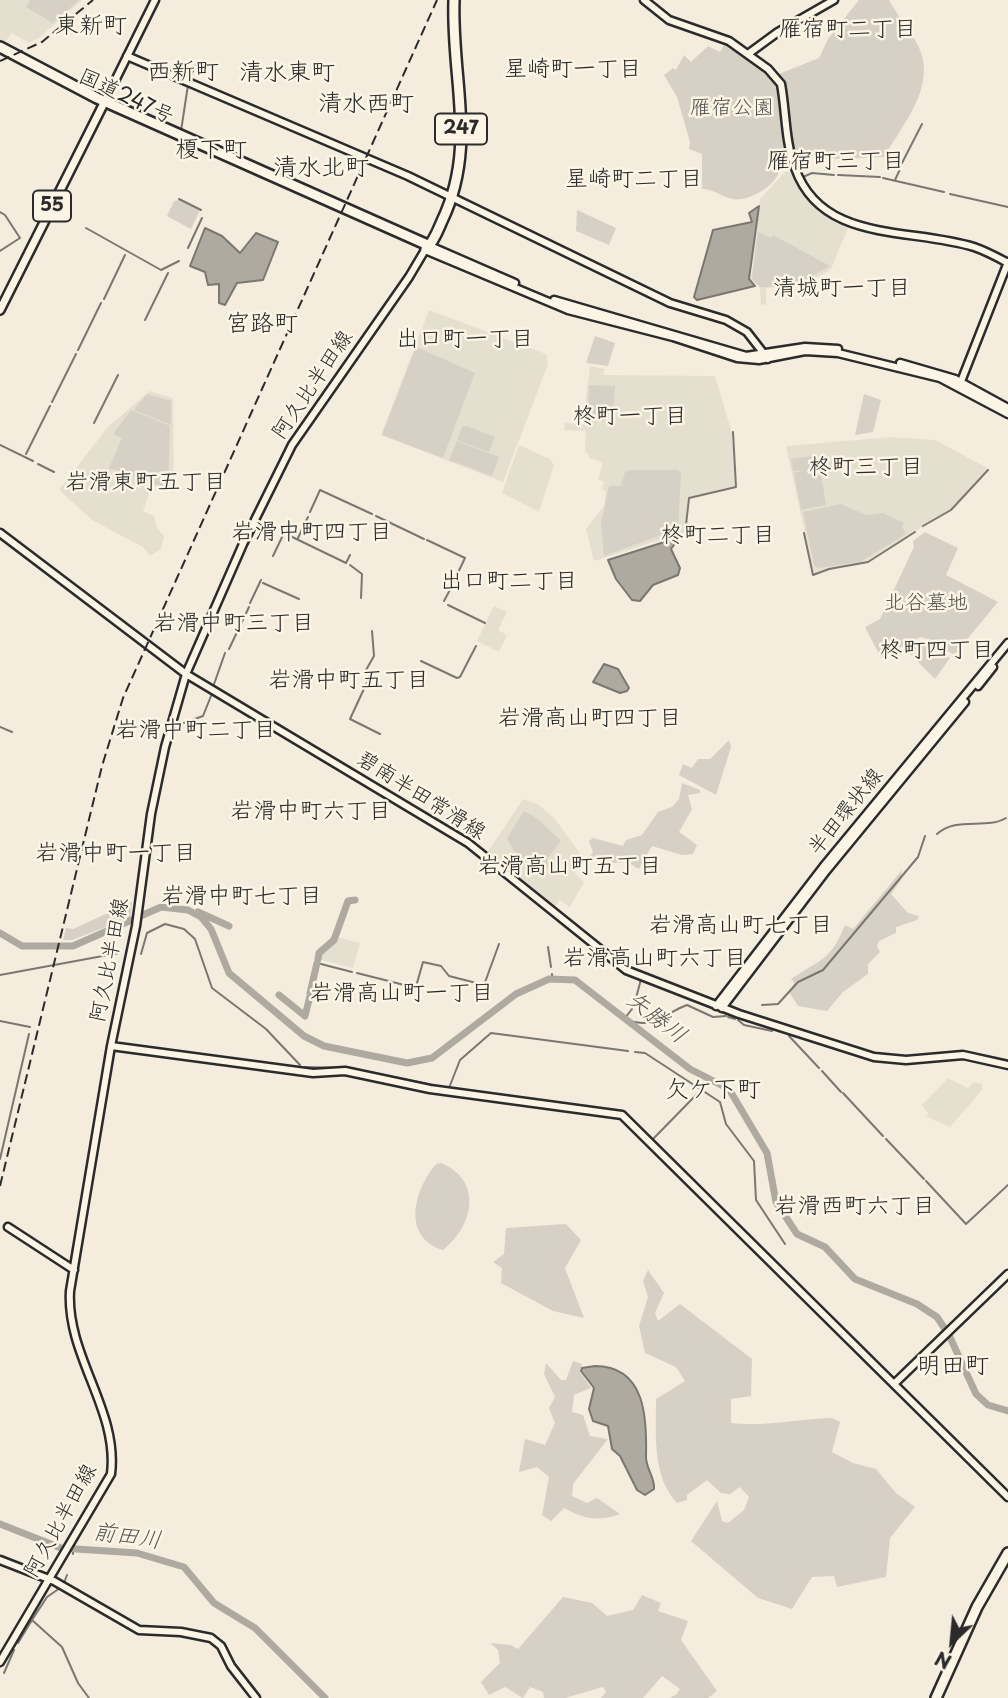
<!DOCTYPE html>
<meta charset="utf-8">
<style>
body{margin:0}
#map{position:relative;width:1008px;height:1698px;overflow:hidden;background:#f4edde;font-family:"Playpen Sans",sans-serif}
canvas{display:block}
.north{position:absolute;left:917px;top:1607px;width:70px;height:70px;-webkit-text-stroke:5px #fcf5e5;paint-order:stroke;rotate:206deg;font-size:19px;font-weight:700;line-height:28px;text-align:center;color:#2b2b2b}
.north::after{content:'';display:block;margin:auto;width:24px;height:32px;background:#2b2b2b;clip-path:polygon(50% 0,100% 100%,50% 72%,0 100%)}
</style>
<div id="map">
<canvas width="1008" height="1698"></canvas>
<div class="north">N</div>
</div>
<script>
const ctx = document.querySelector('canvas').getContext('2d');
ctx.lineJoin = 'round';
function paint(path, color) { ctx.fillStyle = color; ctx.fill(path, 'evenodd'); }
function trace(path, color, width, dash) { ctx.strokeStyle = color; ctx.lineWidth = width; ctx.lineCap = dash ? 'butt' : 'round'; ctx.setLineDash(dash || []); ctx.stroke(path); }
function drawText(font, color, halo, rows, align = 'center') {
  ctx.font = font + ' "Playpen Sans","Klee One",sans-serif'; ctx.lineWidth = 5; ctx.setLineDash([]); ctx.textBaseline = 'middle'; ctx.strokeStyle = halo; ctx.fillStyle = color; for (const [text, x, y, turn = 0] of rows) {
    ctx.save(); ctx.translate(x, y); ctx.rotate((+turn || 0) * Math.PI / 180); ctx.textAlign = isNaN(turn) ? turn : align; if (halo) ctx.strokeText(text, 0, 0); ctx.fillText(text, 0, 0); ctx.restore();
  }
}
paint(new Path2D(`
 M0,0H82L39,38L29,43L12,33L4,43L0,41Z
 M786,171L792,173L800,188L818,210L848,228L831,269L805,285L766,288V304L761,305L760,288L751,279L760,199Z
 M429,310L546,354L548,364L503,482L381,435Z
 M590,366L605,369L603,375L715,376L732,433L734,464L735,486L688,498L685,532L594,561L586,529L604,506L606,492L602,489L604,482L598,479L603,463L590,458L585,451L586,431L564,430L565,423L583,424Z
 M149,391L173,398L174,493L152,486L143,511L154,516L157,528L164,536L161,549L150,556L143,547L92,520L59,490L107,428Z
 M891,437L935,440L989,469L952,509L867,561L814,574L786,446Z
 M519,445L550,459L554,465L539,512L502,493Z
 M494,606L507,612L498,630L507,635L499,652L477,641Z
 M523,799L539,805L555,819L584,859L575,873L584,882L570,907L559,900L555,909L487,853Z
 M336,937L360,943L353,968L318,959Z
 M948,1078L968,1088L974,1082L982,1084V1090L950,1127L925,1116L929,1115L922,1105Z`), '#e5dfd0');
paint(new Path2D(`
 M30,0H79L53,23L26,7Z
 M859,0H889C897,15 908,27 916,42C940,82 904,123 884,157L838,159L795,154L784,82L779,74L819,58L828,39Z
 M725,43C740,57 764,64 776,82C781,91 781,104 782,114C788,151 788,188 742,199C725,202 716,188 702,189V154L689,149L690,142L677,97L664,75L673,68L676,70L684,55L691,62L708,46L720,52Z
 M179,200L200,210L191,229L167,216L174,201Z
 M577,210L616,228L609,245L576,231Z
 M758,232L771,238L773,235L830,266L794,286L760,287L752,279Z
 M595,336L615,343L608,366L586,363Z
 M416,347L475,373L443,458L382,435Z
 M589,385L615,386L613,421L588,420Z
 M147,394L171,401V425L134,410Z
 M864,394L881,400L873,432L855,435Z
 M131,410L170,426L168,489L109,468L122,438L113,434Z
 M467,426L495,437L489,452L457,440L462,427Z
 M457,441L499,457L492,476L449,460Z
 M818,455L826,505L801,510L794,473L804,470L793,471L791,459Z
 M630,470H678L681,473L678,529L604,556L601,524L609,486H621L625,472Z
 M841,504L866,515L883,513L904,523L902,527L906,534L860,562L818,568L814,565L803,512Z
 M925,532L958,548L946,575L998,602L954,655L932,640L920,637L881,658L865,627L880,619L914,547L913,541Z
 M925,641L950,658L935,679L906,650L916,643Z
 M729,740L731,747L716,795L679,775L683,764L692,768L698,759H710Z
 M682,783L700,790V793L688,795L692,809L679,832L697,845L693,854L682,855L652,846L639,869L627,862L599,864L590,857L593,852L589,841L593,838L623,846L626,840L642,835L658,812L672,807L679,799Z
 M524,811L538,819L561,841L547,859L549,866L543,873L514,851L507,838Z
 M902,870L901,880L891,894L908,913L919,916L917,920L896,927V933L879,941L877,946L880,952L868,964V974L843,992L827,1011L798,1006L789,992L794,983L791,979C820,959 830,962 845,925L853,929Z
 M132,902L131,917L72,940H63L66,928L73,929Z
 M441,1163C483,1180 474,1226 443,1250C401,1237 414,1190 436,1164Z
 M566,1224L581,1240L565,1268L584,1318L553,1311L501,1283L502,1268L493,1262L504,1254L506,1228Z
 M648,1270L664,1293L655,1313L658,1321L680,1304L752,1359L751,1396L731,1399V1423C761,1427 800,1419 832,1418L840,1422L832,1452L853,1463L876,1469L896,1493L915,1507L890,1538L886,1577L837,1587L834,1576L812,1577L792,1609L758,1598L691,1541L717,1501L722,1521L728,1523L744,1510L749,1497L740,1487L730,1494L721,1493L707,1480L687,1495V1500L677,1503C652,1476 656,1435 656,1399L685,1381L676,1367L645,1353L639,1326L648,1297L643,1281Z
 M573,1361L582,1364L580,1372L591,1388L574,1395L572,1412L583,1415L590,1436L608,1439L573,1484L572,1496L587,1503L597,1498L620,1514C598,1522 584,1519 564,1508L551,1521L542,1515L549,1477L537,1467L519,1472L525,1439L545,1445L555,1423L549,1408L555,1397L544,1374L546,1363L561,1380H566Z
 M642,1595L661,1603L658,1611L688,1621L681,1640L717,1691L708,1698H669L676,1695L680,1689L662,1676L643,1698H601L606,1692L603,1687L565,1698H544L543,1692L530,1687L523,1698L505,1687L489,1695L481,1682L500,1663L498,1650L490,1643L511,1645L518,1649L563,1597L592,1603L607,1616L633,1610Z`), '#d6d1c4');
const water = new Path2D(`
 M759,206L749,279L755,286L697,300L694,297L713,230L752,222L749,213Z
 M205,228L222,236L240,253L256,233L278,242L263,280L237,283L225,305L219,303V284L208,285L205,272L190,266Z
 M680,537L671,549L680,568L678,575L653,585L640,601L632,600L616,579L608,560Z
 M604,664L618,669L629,688L627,691L620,693L593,682Z
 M595,1366C646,1366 647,1419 646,1457C646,1469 655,1477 654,1489L645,1495L637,1490L620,1456L612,1449L608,1426L593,1421L589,1409L594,1388L581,1371L582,1368Z`);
paint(water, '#afaaa0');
trace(water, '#7a7771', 2);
trace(new Path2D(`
 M189,79L197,63
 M181,131L188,85
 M902,163L922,124
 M838,175L880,177
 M803,177L812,173L834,175
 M883,178L944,192
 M895,180L901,167
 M950,194L1008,207
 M179,199L201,210
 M0,212L5,215L20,238L0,251
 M86,228L161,270L179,261
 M188,248L202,218
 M104,299L125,255
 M145,320L168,273
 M78,350L101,303
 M52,402L76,354
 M94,423L118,375
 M0,445L33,461
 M26,454L50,406
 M38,464L54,472
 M310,512L320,490L372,514
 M376,516L424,539
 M923,526L951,510L988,470
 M689,532L686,525L689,498L736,487L733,432
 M804,533L813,575L829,569L868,562L915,532
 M298,538L308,517
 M427,540L465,558L454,581
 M273,556L284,533L346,563L350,555
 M350,565L362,574L361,598
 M263,583L299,599
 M444,601L452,586
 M250,603L261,580
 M448,605L485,623
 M229,649L249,607
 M421,661L457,678L460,677L476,646
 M371,673L366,670L374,656L372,631
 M369,678L350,719L380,734
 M213,687L225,653
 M178,725L203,716L211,696
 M0,727L12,732
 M937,834C956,816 986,830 1006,818
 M548,947L551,967
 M141,954L147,933L165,924L184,929L195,939L212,988L266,1029L300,1065
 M357,973L416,988
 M552,974V978
 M0,975L119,953
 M417,983L423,962L441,966L449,976L484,985L499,944
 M310,993L317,963L352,972
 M279,996L304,1015L310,996
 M762,1005L778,1004L798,982L823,970L918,857L925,836
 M634,1006L641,979
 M728,1017L735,1019
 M625,1018L632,1009
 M627,1020C653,1030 665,1013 687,1005L713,1017L726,1016
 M738,1020L744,1025L772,1031
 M0,1021L30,1027
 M789,1036L819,1068
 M635,1052L645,1053L720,1102L726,1124L754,1161L756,1200L785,1244
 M305,1067L348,1068L443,1087
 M822,1071L841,1092
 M449,1088L460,1060L491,1033L628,1051
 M843,1093L883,1136
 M653,1139L698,1093
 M886,1139L924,1179
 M0,1159L29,1034
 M926,1181L966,1224L1008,1185
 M73,1550V1554
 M64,1583L67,1575
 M60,1588L47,1597L32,1620L62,1647L78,1683L89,1698
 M18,1643L32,1620
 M4,1673L14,1650`), '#7a7771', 2);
trace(new Path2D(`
 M198,912L229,926
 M0,933L22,946H73L161,907L188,910L201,917L211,929L229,973L304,1036L324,1046L407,1063L432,1058L516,994L549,979L575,980L690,1069L729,1089L767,1153L776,1202L797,1234L825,1247L855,1279L917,1304L937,1317L949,1335L976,1394L988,1405L1008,1411
 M318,959L319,953L334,940L348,901L355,900
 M310,993L317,963
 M279,995L305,1016L310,996
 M0,1524L61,1548L137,1553L184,1567L214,1603L255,1628L325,1698`), '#afaaa0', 7);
const secondary = new Path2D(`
 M644,0L669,20L729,41L768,69L781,84C786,111 785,142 795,168C822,244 910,227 974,247C986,251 997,257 1008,263
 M748,54L778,32L834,0
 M127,56L408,176L670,303L726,320L747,332L768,359
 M105,101L155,0
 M430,246L515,283
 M554,300L746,356L805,347L838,349
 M900,363L955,379L1008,408
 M960,384L1008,262
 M0,533L186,674L468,843L626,970L739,1014L874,1057L906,1060L963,1055L1008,1065
 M978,686L993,667
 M716,1006L823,867L1008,643
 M722,1008L827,870L965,702
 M111,1046L313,1073L345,1071L430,1089L622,1115L1008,1497
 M8,1227L74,1270
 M895,1383L1008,1274
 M0,1560L54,1581L139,1630L181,1632L211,1638L221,1646L231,1666L256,1698
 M0,1662L111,1474C119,1410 66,1356 70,1291L111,1046L136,926L151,814L165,747L186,674L243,544L292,445L409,277L425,250L568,310L673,337L737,358L759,360L805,351L838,353L940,378L1008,414`);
const primary = new Path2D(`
 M0,310L105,101`);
const highway = new Path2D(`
 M0,47L97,98L430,246
 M426,249C434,242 438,230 442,221C478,146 451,79 454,0
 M936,1698L977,1607L1008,1553`);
trace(secondary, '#2b2b2b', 11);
trace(primary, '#2b2b2b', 12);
trace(highway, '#2b2b2b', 14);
trace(secondary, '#fcf5e5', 6);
trace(primary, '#fcf5e5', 7);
trace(highway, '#fcf5e5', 9);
trace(new Path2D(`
 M0,61L42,42L93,0
 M0,1186L102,766L123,698L437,0`), '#2b2b2b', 2, [10, 5]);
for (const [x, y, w] of [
 [461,129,52],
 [52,206,38]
]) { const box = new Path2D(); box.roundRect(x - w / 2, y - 15.5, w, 31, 5); ctx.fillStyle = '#fcf5e5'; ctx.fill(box); trace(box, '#2b2b2b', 2); }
drawText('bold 19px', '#2b2b2b', null, [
 ["247",461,129],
 ["55",52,206]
]);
drawText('21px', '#2b2b2b', '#fcf5e5', [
 ["国道247号",126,97,25],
 ["阿久比半田線",313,385,-56],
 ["碧南半田常滑線",421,796,32],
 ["半田環状線",846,812,-51],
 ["阿久比半田線",110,960,-79],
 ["阿久比半田線",61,1521,-61]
]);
drawText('21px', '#565451', '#fcf5e5', [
 ["雁宿公園",732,108],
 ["北谷墓地",926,603]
]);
drawText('23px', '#2b2b2b', '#fcf5e5', [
 ["雁宿町二丁目",848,30],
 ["星崎町一丁目",573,70],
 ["雁宿町三丁目",836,162],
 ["星崎町二丁目",634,180],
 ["清城町一丁目",842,289],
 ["出口町一丁目",465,340],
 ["柊町一丁目",630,417],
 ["柊町三丁目",866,468],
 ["岩滑東町五丁目",146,483],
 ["岩滑中町四丁目",312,533],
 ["柊町二丁目",718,536],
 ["出口町二丁目",509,582],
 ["岩滑中町三丁目",234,624],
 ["柊町四丁目",937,651],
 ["岩滑中町五丁目",349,681],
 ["岩滑高山町四丁目",590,719],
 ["岩滑中町二丁目",196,731],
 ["岩滑中町六丁目",311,812],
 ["岩滑中町一丁目",116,854],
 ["岩滑高山町五丁目",570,867],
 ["岩滑中町七丁目",242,897],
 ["岩滑高山町七丁目",741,926],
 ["岩滑高山町六丁目",655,959],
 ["岩滑高山町一丁目",402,994],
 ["岩滑西町六丁目",855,1207]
]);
drawText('italic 23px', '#595754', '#fcf5e5', [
 ["矢勝川",656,1018,38],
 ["前田川",127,1537,8]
]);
drawText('24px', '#2b2b2b', '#fcf5e5', [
 ["東新町",91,26],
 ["西新町",183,72],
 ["清水東町",287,73],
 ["清水西町",366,104],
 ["榎下町",211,150],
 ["清水北町",321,168],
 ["宮路町",262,324],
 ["欠ケ下町",713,1090],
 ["明田町",953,1366]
]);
</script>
